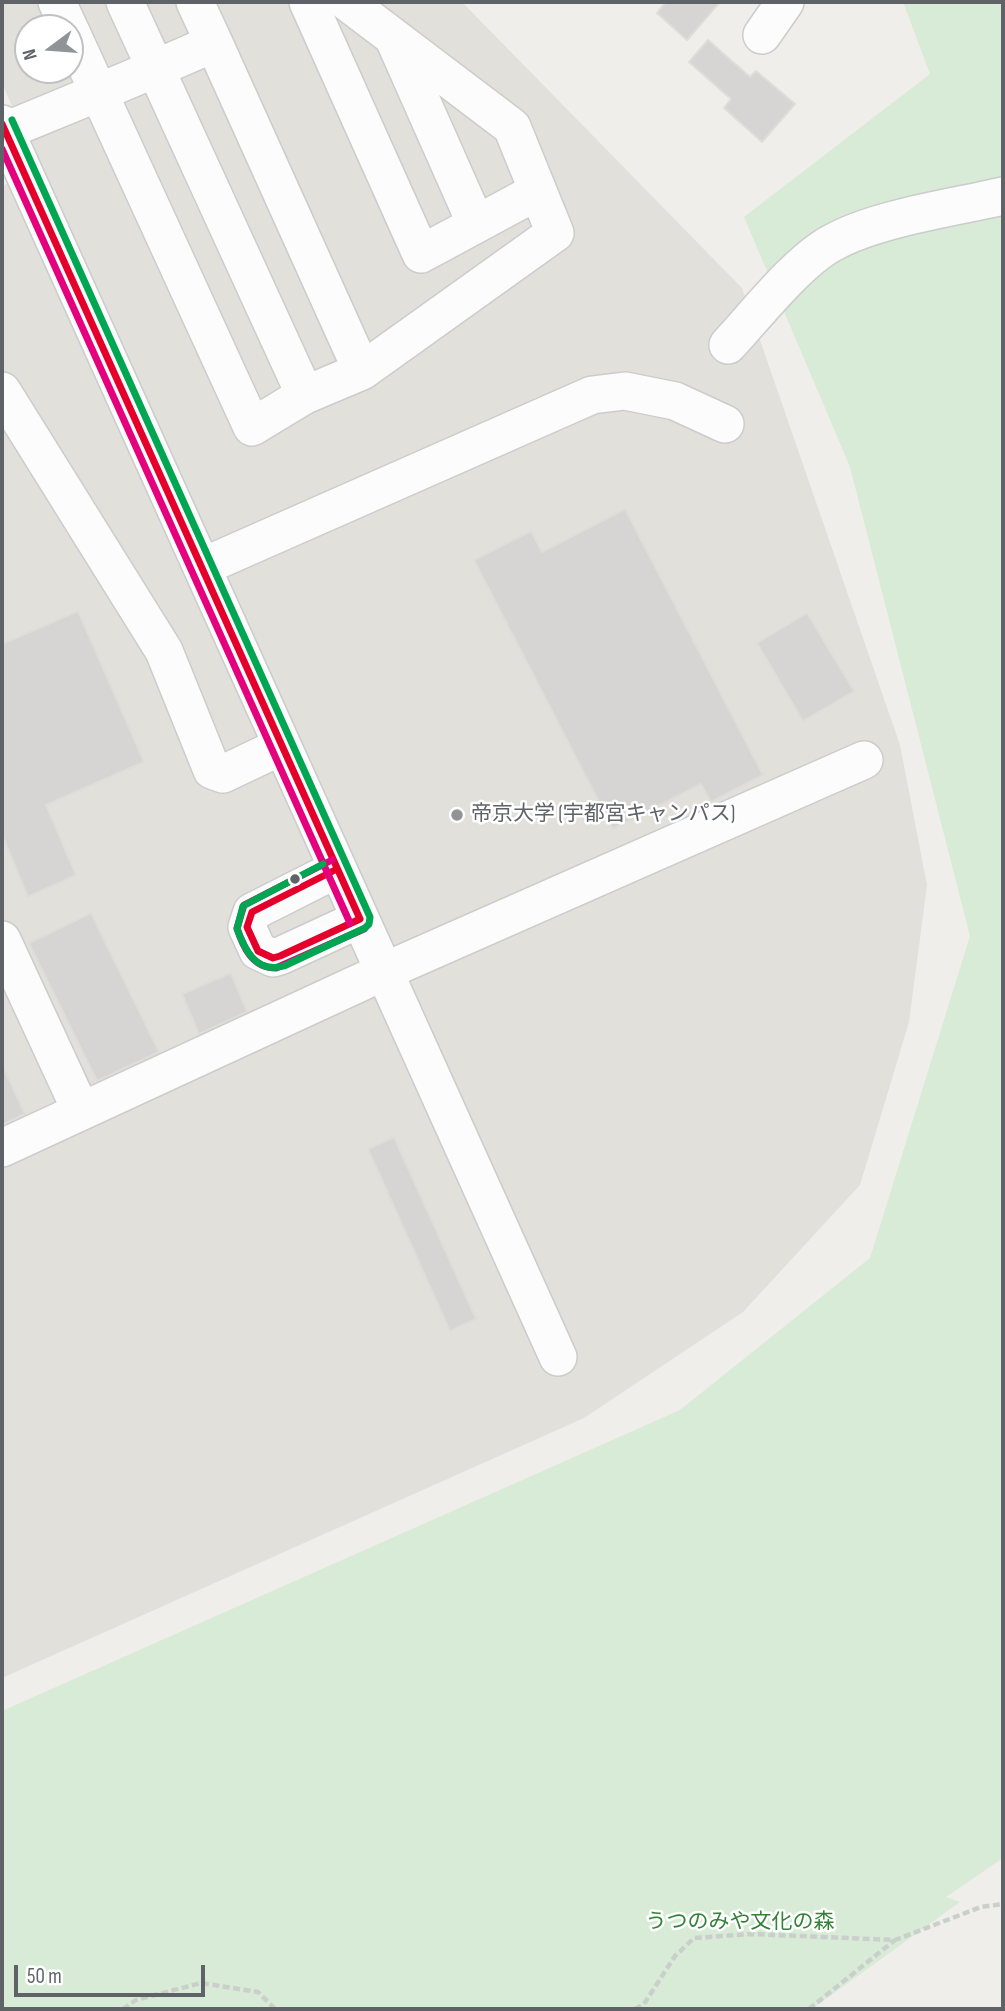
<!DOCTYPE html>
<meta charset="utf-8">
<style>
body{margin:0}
#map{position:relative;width:1005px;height:2011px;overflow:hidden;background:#efeeea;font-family:"Sofia Sans Condensed",sans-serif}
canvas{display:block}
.frame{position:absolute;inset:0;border:4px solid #5f6368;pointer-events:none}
.north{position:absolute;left:14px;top:14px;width:70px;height:70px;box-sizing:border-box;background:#fff;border:2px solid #bfc1c3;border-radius:50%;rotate:254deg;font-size:19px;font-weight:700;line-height:28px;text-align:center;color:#5f6368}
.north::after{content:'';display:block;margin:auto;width:24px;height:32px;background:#919496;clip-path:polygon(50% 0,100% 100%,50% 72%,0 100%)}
.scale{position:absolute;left:14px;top:1965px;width:191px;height:32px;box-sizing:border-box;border:4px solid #5f6368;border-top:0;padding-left:9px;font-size:21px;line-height:24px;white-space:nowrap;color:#5f6368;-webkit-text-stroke:5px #fff;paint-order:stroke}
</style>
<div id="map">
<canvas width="1005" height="2011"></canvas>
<div class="frame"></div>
<div class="north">N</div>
<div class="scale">50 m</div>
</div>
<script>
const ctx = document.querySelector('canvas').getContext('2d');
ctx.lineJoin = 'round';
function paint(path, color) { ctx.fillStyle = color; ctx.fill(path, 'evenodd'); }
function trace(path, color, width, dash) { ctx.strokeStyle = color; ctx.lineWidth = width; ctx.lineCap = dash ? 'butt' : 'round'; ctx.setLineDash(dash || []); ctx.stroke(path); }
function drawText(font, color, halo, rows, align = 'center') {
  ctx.font = font + ' "Sofia Sans Condensed","Noto Sans JP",sans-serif'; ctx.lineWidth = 5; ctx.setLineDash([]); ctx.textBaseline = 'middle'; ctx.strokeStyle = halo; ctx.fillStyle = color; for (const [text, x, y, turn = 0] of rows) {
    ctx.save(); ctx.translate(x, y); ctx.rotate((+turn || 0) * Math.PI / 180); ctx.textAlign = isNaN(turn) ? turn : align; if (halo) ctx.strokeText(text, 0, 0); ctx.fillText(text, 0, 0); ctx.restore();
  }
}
paint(new Path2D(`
 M2,2H462L742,288L900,745L927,885L909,1022L860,1185L743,1312L584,1418L2,1678V186L39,169L2,83ZM28,28H70V70H28Z`), '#e2e0da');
paint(new Path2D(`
 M903,2H1003V1858L946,1897L960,1902L812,2009H2V1711L680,1410L870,1258L970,936L850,467L744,217L930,74Z`), '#d8ebd6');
const building = new Path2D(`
 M666,2H720L687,40L657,13Z
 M708,40L750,77L756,71L795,104L762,142L724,108L731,99L689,62Z
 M625,509L763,775L711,802L701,784L613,829L474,560L531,531L542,552Z
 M78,611L144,762L46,805L76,875L28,897L2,835V644Z
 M807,613L854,691L803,721L757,643Z
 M91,913L159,1052L97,1081L29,943Z
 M231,973L247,1012L199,1034L182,994Z
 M2,1065L25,1114L2,1125Z
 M394,1137L476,1319L450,1331L368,1149Z`);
paint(building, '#d6d5d3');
trace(building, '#deddd9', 2);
const minor = new Path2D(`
 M57,2L69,28
 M125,2L305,395
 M195,2L214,43
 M308,2L421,254L538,191
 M347,2L512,127L555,233L362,371
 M762,35L785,2
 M394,39L476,224
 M2,124L558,1357
 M5,131C75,102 145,74 214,43L362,371L305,395L252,427L70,30
 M728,345C756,315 797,262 832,243C877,218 952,208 1003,196
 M2,391L164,651L212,770L223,774L282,746
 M202,567L592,395L625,391L675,401L725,424
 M337,869L252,912L247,927L258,951L273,958L280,956L360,919
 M2,940L81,1111
 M2,1148L383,972L864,760`);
trace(minor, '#cbcccc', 40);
trace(new Path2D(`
 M123,2009L136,2000L201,1983L258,1992L275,2009
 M635,2009L644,2004L675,1956L694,1938L750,1934L895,1940L981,1907L1003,1904
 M809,2009L895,1940`), '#cacfcc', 4.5, [7, 3.5]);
trace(minor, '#fdfcfc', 37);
trace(new Path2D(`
 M2,124L360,919
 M337,869L252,912L247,927L258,951L273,958L280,956L360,919`), '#e4002b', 7);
trace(new Path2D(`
 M2,149L350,923
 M332,860L244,905L237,928C243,947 252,968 276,968L364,929`), '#e5007d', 7);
trace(new Path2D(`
 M12,120L370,917L369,924L365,928L284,966C256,974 245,950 237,929L243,906L323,864`), '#00a651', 7);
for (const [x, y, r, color] of [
 [457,815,7,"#919496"],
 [295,879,6,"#5f6368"]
]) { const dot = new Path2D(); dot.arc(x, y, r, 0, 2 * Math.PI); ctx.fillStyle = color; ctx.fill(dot); trace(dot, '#fff', 2.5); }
drawText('21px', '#5f6368', '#fff', [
 ["帝京大学 (宇都宮キャンパス)",471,815]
], 'left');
drawText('21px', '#348238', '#fff', [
 ["うつのみや文化の森",740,1923]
]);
</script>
